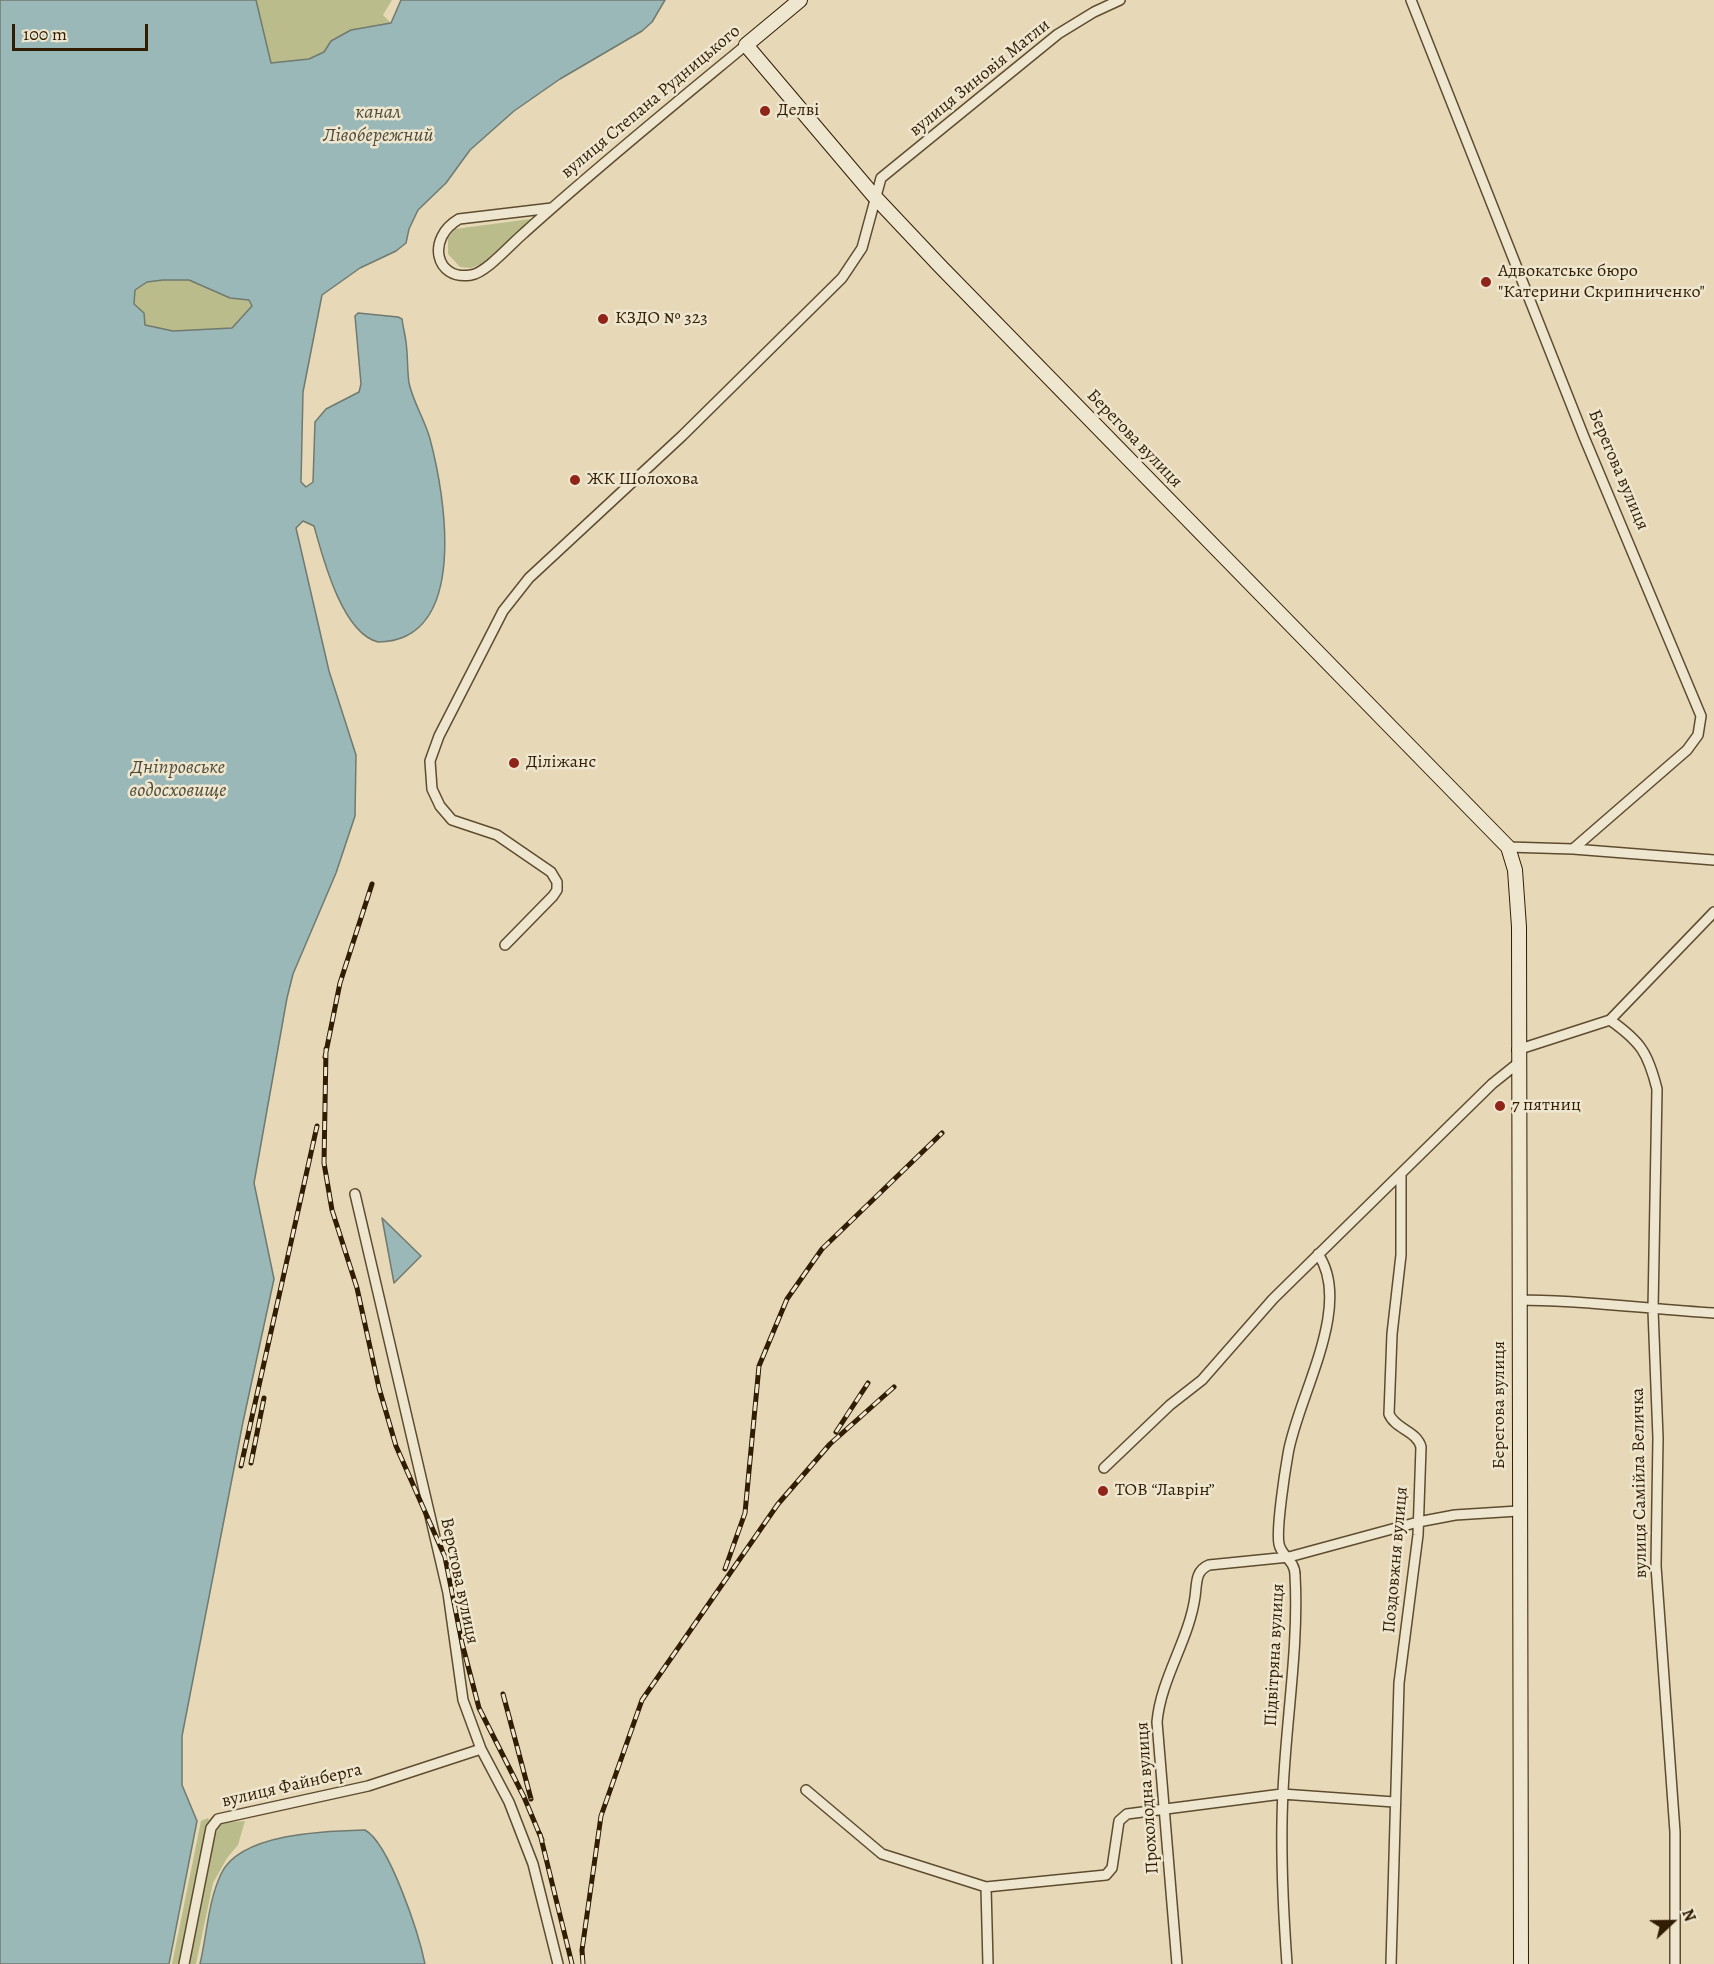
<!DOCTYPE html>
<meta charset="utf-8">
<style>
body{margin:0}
#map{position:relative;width:1714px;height:1964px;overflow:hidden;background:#e7d8b7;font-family:Alegreya,serif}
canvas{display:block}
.north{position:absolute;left:1642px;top:1892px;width:60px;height:60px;-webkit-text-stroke:4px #efe6d0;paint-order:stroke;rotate:68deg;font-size:16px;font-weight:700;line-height:24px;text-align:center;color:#301d02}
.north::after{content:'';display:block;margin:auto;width:21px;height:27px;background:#301d02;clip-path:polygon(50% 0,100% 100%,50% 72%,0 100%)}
.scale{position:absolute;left:12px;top:24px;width:136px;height:27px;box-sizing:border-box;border:3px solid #301d02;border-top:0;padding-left:8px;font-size:18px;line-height:21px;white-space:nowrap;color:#301d02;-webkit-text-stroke:4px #efe6d0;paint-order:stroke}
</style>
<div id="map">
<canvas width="1714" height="1964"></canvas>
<div class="north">N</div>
<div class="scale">100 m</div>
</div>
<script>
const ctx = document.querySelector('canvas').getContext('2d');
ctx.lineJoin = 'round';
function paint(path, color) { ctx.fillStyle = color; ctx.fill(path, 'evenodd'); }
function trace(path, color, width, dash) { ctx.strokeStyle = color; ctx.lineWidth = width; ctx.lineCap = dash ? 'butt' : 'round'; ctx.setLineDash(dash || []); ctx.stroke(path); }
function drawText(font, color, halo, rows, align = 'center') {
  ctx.font = font + ' Alegreya,serif'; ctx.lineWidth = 5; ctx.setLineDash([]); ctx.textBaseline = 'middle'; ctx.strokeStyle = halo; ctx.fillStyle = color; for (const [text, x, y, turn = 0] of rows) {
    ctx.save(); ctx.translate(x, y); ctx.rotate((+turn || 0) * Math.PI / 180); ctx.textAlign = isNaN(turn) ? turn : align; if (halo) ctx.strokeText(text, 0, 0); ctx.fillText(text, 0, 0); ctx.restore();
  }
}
paint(new Path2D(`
 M256,0H392L383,15L391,23L351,30L331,41L324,52L309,59L271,64Z
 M538,218L481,264L471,268L460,267L448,254V238L455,229Z
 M163,280H189L230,298L249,300L252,306L232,328L173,331L145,325L134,304L135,290L147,282Z
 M208,1818L210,1823L183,1964H172L201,1821Z
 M245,1821L238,1845L227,1858L213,1883L196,1964H189L215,1835L221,1823Z`), '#babd8b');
const water = new Path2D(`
 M0,0H256L271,63L309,59L324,52L331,41L351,30L391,23L401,0H665L652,22L642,31L560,79L514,111L470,150L446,183L418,210L409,229L406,243L396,251L360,268L322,295L303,392L301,482L306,487L313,482L315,422L326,409L359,392L361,384L355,316L358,313L398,317L402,319C403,327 405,334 406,342C408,356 407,369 409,383C413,402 425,420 430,439C445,495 470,641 378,642C342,633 323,558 314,526L303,521L296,528L329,671L356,755L355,816L336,873L293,974L287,998L254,1183L274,1279L243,1422L182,1736V1785L197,1821L169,1964H0ZM163,280H189L230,298L249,300L252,306L232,328L173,331L145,325L144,313L134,304L135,290L147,282Z
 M382,1218L421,1256L394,1283Z
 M365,1830C390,1844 419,1935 425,1964H200C207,1934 208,1902 221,1874C240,1833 326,1831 365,1830Z`);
paint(water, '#9ab8b8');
trace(water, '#707a6f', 1.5);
const street = new Path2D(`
 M1411,0L1584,437L1701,716L1698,735L1687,750L1573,849L1508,847
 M552,208L459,219C426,238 435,281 471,275C486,273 511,244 524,233C596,168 671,107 746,45
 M1573,849L1714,860
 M505,945L553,896L557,890V882L551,872L497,835L452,820L440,806L432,789L430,761L439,736L503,611L529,578L682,436L842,278L862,248L881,178L1058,34L1094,12L1120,0
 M1610,1020C1641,1042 1648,1053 1657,1089L1653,1310L1658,1438L1656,1566L1675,1832V1964
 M1517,1050L1610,1020L1714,912
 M355,1194L448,1593L463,1700L481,1749L509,1802L533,1864L558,1964
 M1518,1300C1584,1300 1648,1309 1714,1313
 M1104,1468L1170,1405L1202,1380L1273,1299L1492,1084L1517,1064
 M806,1790L882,1854L986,1887L1106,1875L1112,1868L1119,1821L1127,1814L1282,1794L1394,1802
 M986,1887L988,1964
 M184,1964L211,1828L218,1819L368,1786L481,1749
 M1177,1964L1157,1722C1161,1678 1189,1640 1195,1597C1197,1583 1195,1571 1209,1565L1289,1557L1418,1522L1455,1515L1518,1511
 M1287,1964C1283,1908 1280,1848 1283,1792C1286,1720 1299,1647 1295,1575C1295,1560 1281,1556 1279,1544C1276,1529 1285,1471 1288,1454C1297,1398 1354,1306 1318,1254
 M1391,1964L1399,1683L1418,1535L1421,1447C1417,1431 1395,1429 1389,1414L1392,1334L1401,1255V1174`);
const secondary = new Path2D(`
 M800,0L746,45L874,196L940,266L1508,847L1515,870L1519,927L1521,1964`);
trace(street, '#5e4c2f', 12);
trace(secondary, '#301d02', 16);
trace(street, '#efe6d0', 9);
trace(secondary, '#efe6d0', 14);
const rail = new Path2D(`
 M326,1049L324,1163L332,1210L357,1288L379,1388L396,1446L445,1557L462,1643L479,1708L524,1797L542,1840
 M325,1057L340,983L372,884
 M836,1432L868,1383
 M251,1463L264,1398
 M241,1466L317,1126
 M725,1569L745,1513L759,1366L787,1299L822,1249L942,1133
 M503,1694L531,1799
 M540,1834L572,1964
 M583,1964L582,1950L601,1816L642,1700L778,1504L830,1444L894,1387`);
trace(rail, '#301d02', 5);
trace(rail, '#efe6d0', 3, [9]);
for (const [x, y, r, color] of [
 [765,111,6,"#8f2418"],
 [1486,282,6,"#8f2418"],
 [603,319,6,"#8f2418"],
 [575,480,6,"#8f2418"],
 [514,763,6,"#8f2418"],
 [1500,1106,6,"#8f2418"],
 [1103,1491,6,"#8f2418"]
]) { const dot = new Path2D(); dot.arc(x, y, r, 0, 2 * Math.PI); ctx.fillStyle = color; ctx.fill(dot); trace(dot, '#efe6d0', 2); }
drawText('18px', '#301d02', '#efe6d0', [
 ["вулиця Зиновія Матли",980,78,-39],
 ["вулиця Степана Рудницького",651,102,-40],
 ["Берегова вулиця",1134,439,46],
 ["Берегова вулиця",1618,470,67],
 ["Берегова вулиця",1500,1405,-90],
 ["вулиця Самійла Величка",1640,1483,-91],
 ["Поздовжня вулиця",1396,1560,-85],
 ["Верстова вулиця",459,1581,78],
 ["Підвітряна вулиця",1275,1655,-87],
 ["вулиця Файнберга",292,1786,-13],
 ["Прохолодна вулиця",1148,1798,-94]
]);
drawText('18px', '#301d02', '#efe6d0', [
 ["Делві",777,111],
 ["Адвокатське бюро",1498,272],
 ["\"Катерини Скрипниченко\"",1498,293],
 ["КЗДО № 323",615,319],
 ["ЖК Шолохова",587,480],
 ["Діліжанс",526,763],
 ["7 пятниц",1512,1106],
 ["ТОВ “Лаврін”",1115,1491]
], 'left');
drawText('italic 20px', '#504c39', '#efe6d0', [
 ["канал",378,113],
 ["Лівобережний",378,136],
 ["Дніпровське",178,768],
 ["водосховище",178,791]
]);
</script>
